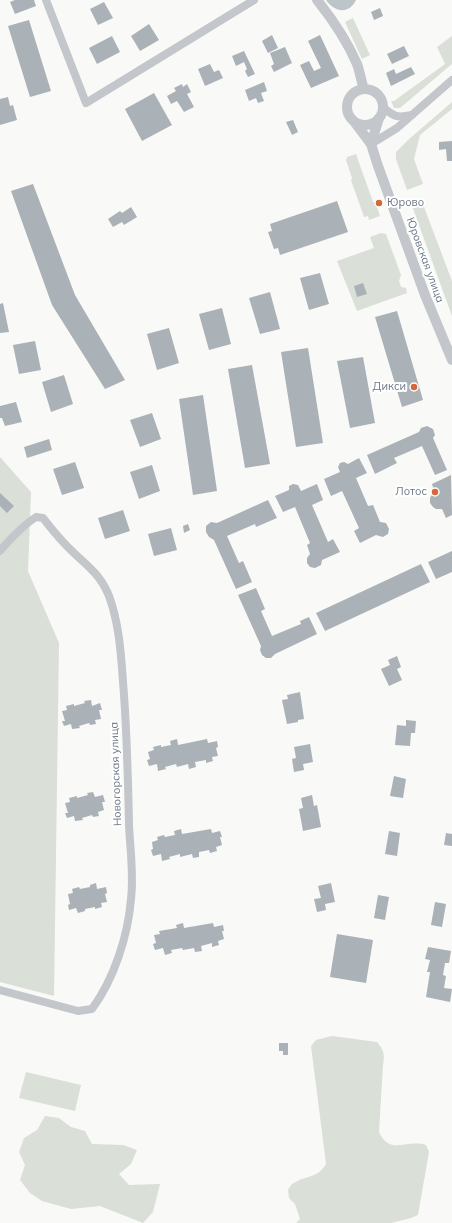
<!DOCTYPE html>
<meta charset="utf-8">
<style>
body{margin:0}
canvas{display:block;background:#f9f9f7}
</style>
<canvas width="452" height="1223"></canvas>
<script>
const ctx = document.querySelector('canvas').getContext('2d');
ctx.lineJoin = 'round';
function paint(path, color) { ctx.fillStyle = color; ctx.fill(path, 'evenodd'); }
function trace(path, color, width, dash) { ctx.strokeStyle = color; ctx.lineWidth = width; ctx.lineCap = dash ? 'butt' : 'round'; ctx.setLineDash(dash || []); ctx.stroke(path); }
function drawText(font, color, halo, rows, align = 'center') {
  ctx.font = font + ' Mulish,sans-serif'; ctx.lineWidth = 4; ctx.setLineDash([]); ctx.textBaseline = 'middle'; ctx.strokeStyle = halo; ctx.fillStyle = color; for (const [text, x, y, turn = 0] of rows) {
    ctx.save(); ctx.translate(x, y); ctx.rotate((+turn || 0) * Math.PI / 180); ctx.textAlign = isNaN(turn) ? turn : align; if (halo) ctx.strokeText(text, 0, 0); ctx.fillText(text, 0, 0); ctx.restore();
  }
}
paint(new Path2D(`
 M353,18L370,55L362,59L345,22Z
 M452,36V64L400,108H394L391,101H394L445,64L437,47Z
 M452,102V109L420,135L414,159L423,184L407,190L396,159V152L408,140Z
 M356,154L373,202L376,204L380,216L369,220L368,216L364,217L351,180L352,178L346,160L347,157Z
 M421,199L452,281V316L411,203Z
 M381,233L386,234L401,275L399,281L401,287L406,288L407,293L357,311L337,261L374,248L370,237Z
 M0,457L31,492L28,571L59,643L54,996L0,982Z
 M332,1036L377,1042C384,1050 385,1055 383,1065L379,1132C390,1156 406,1139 426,1145L429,1152L418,1215L411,1218L391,1223H296L300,1219L295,1204L289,1198L288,1190C289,1188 291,1184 294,1183C306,1175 317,1179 326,1164L311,1046L316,1040Z
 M26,1072L81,1085L75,1111L19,1098Z
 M45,1116L59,1118L71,1127L85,1131L92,1144L123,1145L137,1150L131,1164L119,1174L129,1185L160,1184L153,1212L143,1223L100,1206L71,1209L42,1201L30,1193L20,1180L25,1165L19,1152L24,1138L37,1130Z`), '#dadfd8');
paint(new Path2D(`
 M326,0H356C349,15 334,12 326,0Z`), '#bcc5ca');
paint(new Path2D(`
 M15,0H34L36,6L15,14L10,2Z
 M104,2L113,18L98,25L90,9Z
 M380,8L383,16L374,20L371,12Z
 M29,20L51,91L30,97L8,26Z
 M149,24L159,40L140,51L131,36Z
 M272,35L278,48L268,53L262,41Z
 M320,35L339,76L311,88L300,65L309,61L314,71L321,68L308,41Z
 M112,36L120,52L97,64L89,48Z
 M404,46L409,56L392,64L387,54Z
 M285,47L292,63L274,72L271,66L274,64L270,53Z
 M244,51L255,74L248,77L245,71L247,69L244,62L236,66L232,56Z
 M210,64L214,72L219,70L223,78L205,86L198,69Z
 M411,67L415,74L391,86L386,73L394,69L396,74Z
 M264,82L267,91L261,93L264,101L258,103L256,98L249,101L245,90Z
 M182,84L183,87L187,84L191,92L187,94L194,107L184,112L177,101L171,104L167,96L176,91L174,88Z
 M154,93L172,125L142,141L125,109Z
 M8,97L10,106L13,105L17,120L0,125V99Z
 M293,120L298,132L292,135L286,122Z
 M452,141V161H447L446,149L439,150V142Z
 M33,184L75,295L125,380L105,389L52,305L11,191Z
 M337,201L348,232L280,255L278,248L274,249L268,232L272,231L270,224Z
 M131,207L137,217L124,225L122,222L113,227L108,219L120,211L122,213Z
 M320,273L329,304L309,310L300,278Z
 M363,283L367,294L357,297L354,286Z
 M270,292L280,329L260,334L249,298Z
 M3,303L9,332L0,333V304Z
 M222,308L231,344L209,350L199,314Z
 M397,311L423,400L402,407L375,317Z
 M169,328L179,363L157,370L147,334Z
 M35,341L41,370L19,374L13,345Z
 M308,348L323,443L296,447L281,352Z
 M363,357L375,423L350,428L337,361Z
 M252,365L270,464L245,468L228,369Z
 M64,375L73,404L51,412L42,382Z
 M203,395L217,491L193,495L179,399Z
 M16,402L22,422L5,426L2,418H0V406Z
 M152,413L161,439L140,447L130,420Z
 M427,426L433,429L435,435L433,438L447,470L435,475L422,446L394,458L397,463L375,474L367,455L419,432L421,428Z
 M49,439L52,450L27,458L24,447Z
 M359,458L367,473L356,478L368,506L373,505L380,522L386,523L389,529L388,534L383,537L376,535L360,543L354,531L359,528L342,491L331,496L324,479L340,472L338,467L340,463L344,462L348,464Z
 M75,462L84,488L62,495L53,469Z
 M152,465L160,491L139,499L130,472Z
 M451,475L452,515L446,518L442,509H436L433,507L430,503V498L434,491L432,484Z
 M293,484L298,485L301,491L317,484L323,500L312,505L328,542L333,539L340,552L322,560L321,565L315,568L310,567L307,563V558L310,554L307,545L310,543L295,507L283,512L275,496L289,490V486Z
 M0,493L14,506L7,513L0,506Z
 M268,500L277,518L256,527L255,524L227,536L239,563L243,561L252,582L236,589L214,540L209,537L206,532V526L211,522L217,523Z
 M123,510L130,531L105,539L98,518Z
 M188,524L190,530L184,533L183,526Z
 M171,528L177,550L154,556L148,534Z
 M452,551V572L436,579L428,562Z
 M421,564L430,582L325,631L316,613Z
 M256,588L265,609L261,611L272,636L301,624L300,621L309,617L317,634L275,654L271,658H266L262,655L260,650L261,646L238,595Z
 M397,656L401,667L397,669L402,680L389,686L381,669L390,665L388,660Z
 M300,692L304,719L298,720V722L287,724L282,700L288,699L287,695Z
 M91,700L92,706L100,703L102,710H99L101,719L95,720L96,724L90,725L89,723L79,726L80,728L72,729L71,724L64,726L62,721H65L62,711L67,710L66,706L74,704V706L85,703L84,701Z
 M406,720L416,721L415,733H411L410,746L395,745L397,725L406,726Z
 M177,739L178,745L207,739L208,743L217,741L218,747L216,748L218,756L212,757L213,761L206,763V760L195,762L196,767L189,769L188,764L177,767L176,764L165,767L166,769L158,771L157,764L149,766L147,760L150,759L148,752L154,750L153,747L161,745V747L171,745L170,741Z
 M310,744L313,762L303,764L304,770L294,772L292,759L296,758L294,747Z
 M394,776L406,779L403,798L390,796Z
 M93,792L95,797L103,795L105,802H102L104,810L98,812L99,816L93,817L92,815L82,818L83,820L75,821L74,816L67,818L65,813H68L65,803L70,802L69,798L77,796V798L88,795L87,793Z
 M312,795L314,806L317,805L321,827L303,831L299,809L303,808L301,798Z
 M181,829L182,834L211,829L212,833L220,831L222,837H220L222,845L216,847L217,851L210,853L209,850L199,852V857L193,858L192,854L180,857V854L169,857L170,859L162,861L161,854L153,856L151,850L153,849L152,842L158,840L157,837L164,835L165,837L175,835L174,831Z
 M389,831L400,833L397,856L385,854Z
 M446,833L452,834V846L444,845Z
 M96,883L97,889L106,887L107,893L105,894L107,902L101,903L102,907L95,909V907L85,909V911L78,913L76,908L69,910L68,905L70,904L68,894L73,893L72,889L79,887L80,889L90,887V885Z
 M331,883L335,902L325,904L326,910L317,912L314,899L321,898L318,886Z
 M378,895L389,897L385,920L374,918Z
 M435,902L446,904L442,927L431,925Z
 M183,923L184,928L213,923L214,927L223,925L224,931H222L224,939L218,941L219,945L212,947V943L201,946L202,951L195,952L194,948L183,950L182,948L171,950L172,953L165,955L163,948L155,950L153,944L156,943L154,935L160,934L159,931L177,928L176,925Z
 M337,934L373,940L366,983L330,977Z
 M428,947L451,951L449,963H445L443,975L446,976L444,988L452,989L450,1002L426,997L430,972H427L430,960L425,959Z
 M279,1043H288V1055H283V1051H279Z`), '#aab1b7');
trace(new Path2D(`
 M46,0L86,103L254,0
 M383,107C394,117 397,118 412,115
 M371,144L397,128L452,80
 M0,551C11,538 22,526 36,517L43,518C53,531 63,543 75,554C90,568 101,576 109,596C119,623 121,653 123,682C127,729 128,776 129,824C130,849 134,874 131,899C128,936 114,979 92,1009L78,1011L0,990`), '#c3c6ca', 8);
trace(new Path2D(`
 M317,0C333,20 347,41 357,64C360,72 361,81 364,89
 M347 107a18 18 0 1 1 36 0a18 18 0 1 1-36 0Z
 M353,120L371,144L378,166L425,295L452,360
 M371,144L379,118`), '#c3c6ca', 10);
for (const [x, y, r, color] of [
 [379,203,4,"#d5673a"],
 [414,387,4,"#d5673a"],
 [435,492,4,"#d5673a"]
]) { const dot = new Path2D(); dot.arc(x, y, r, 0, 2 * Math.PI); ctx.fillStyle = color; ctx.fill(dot); trace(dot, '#fff', 1.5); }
drawText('11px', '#6a7885', '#fff', [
 ["Юрово",387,203,"left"],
 ["Дикси",406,387],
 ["Лотос",427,492]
], 'right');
drawText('11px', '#6a7885', '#fff', [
 ["Юровская улица",425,260,70],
 ["Новогорская улица",116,774,-92]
]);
</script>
